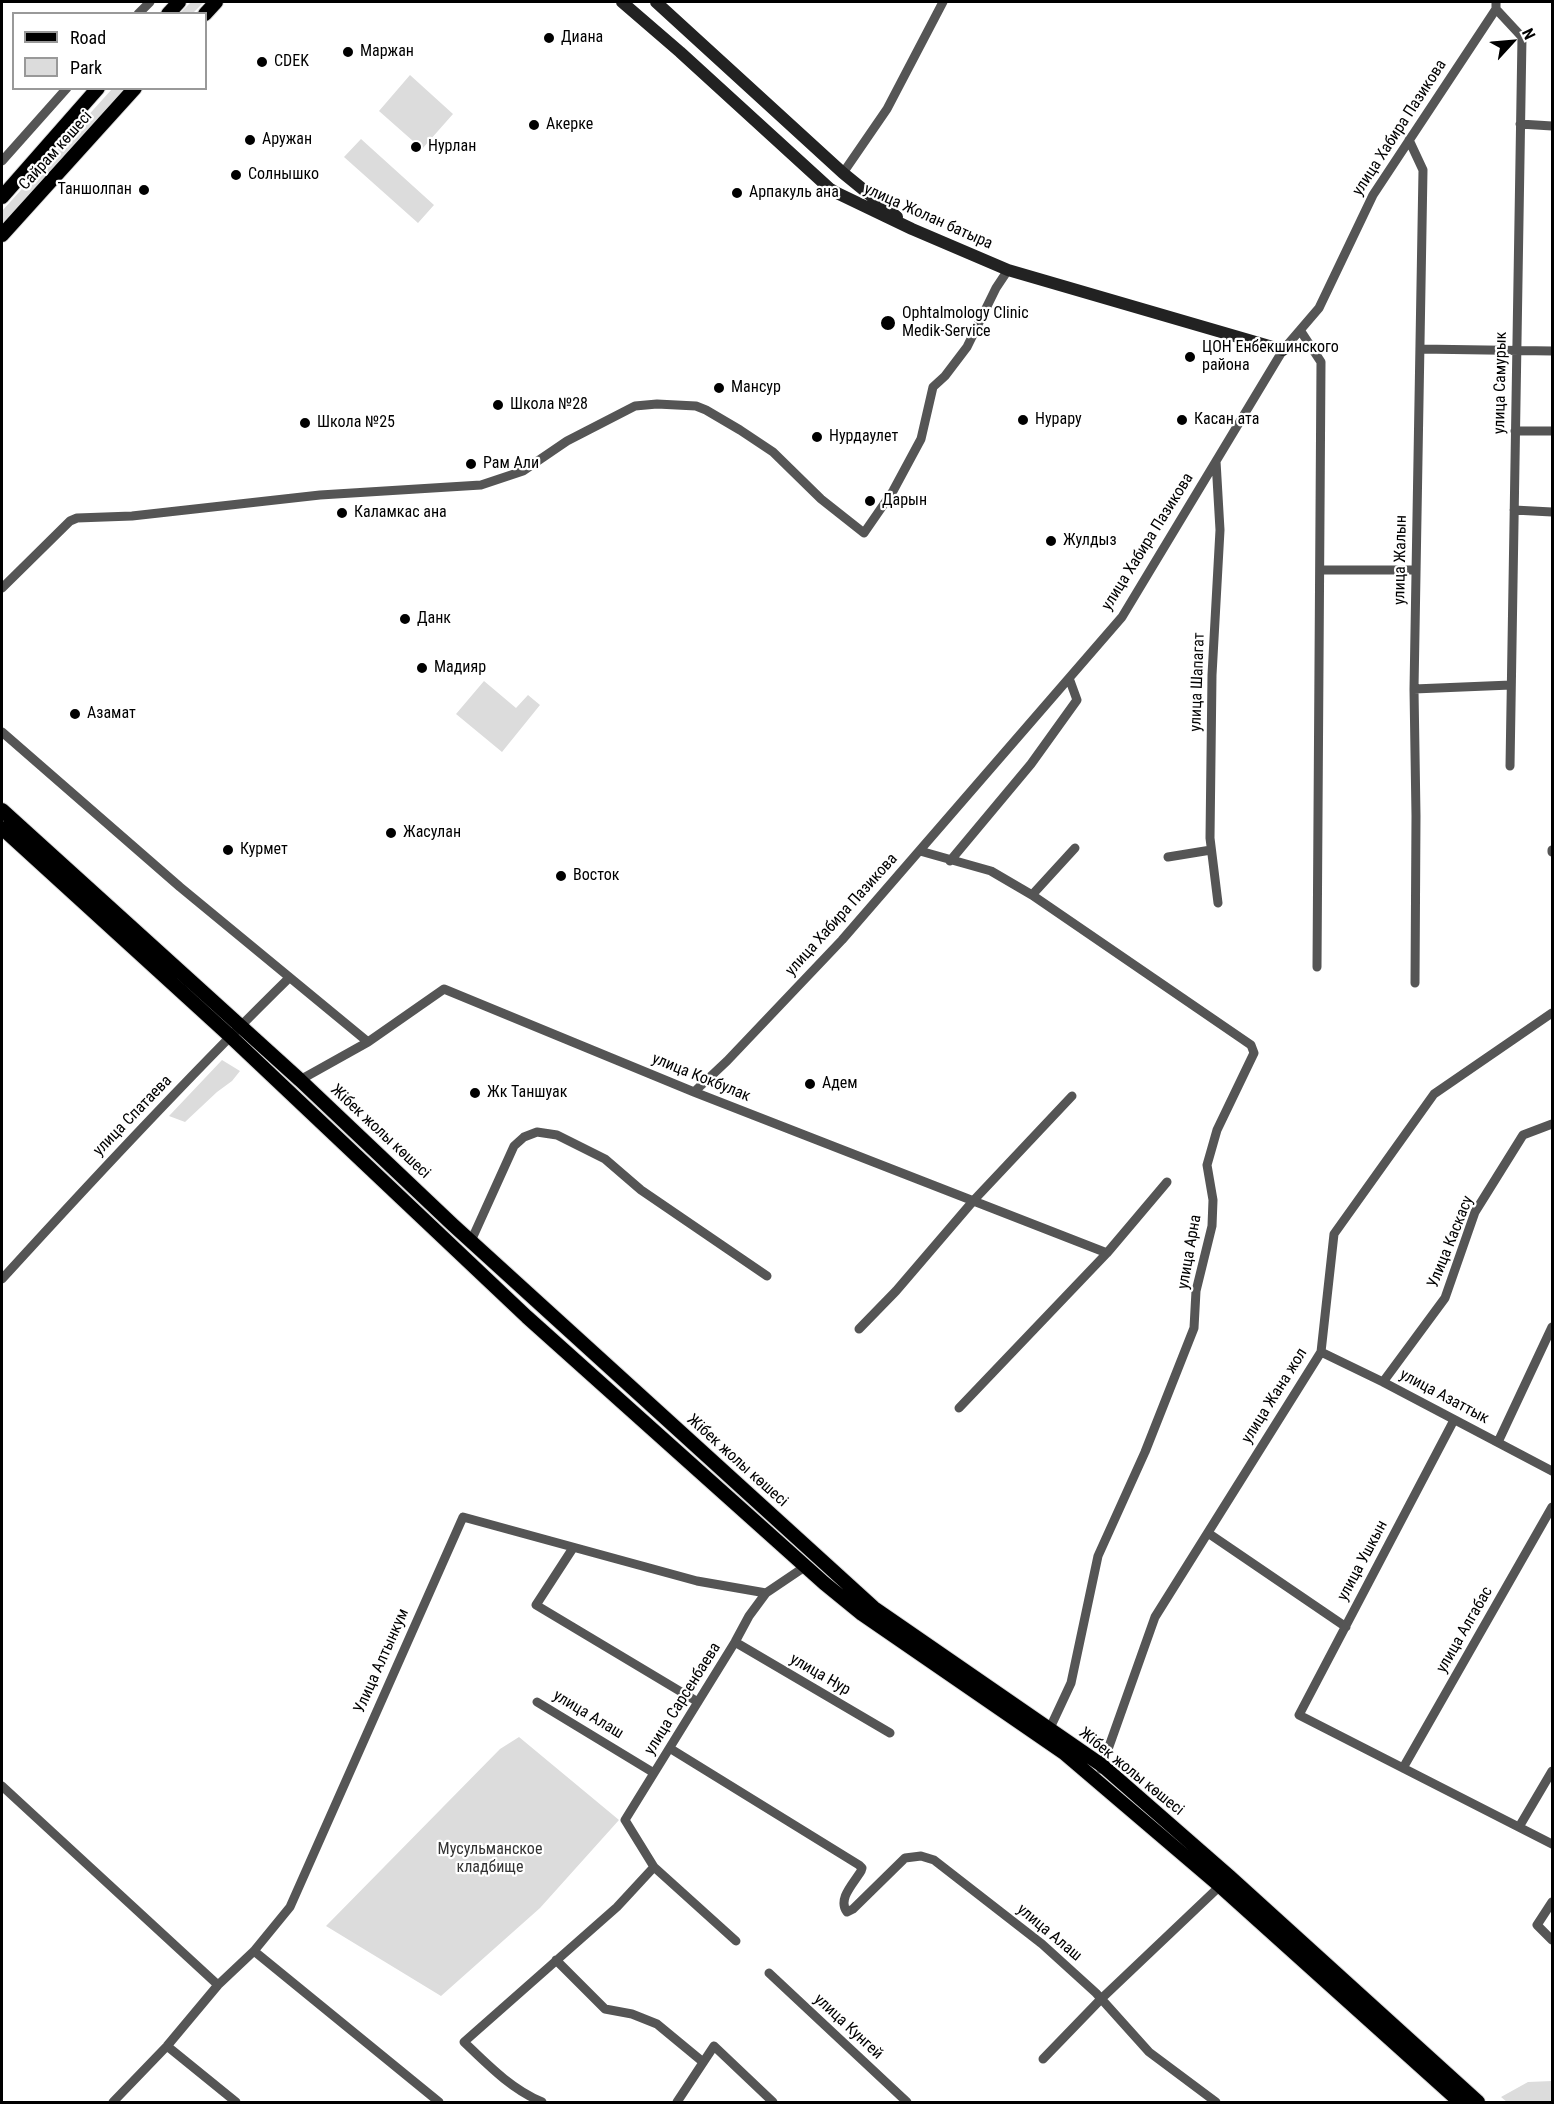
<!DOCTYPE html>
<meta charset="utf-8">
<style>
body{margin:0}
#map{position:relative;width:1554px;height:2104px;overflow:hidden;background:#fff;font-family:"Roboto Condensed",sans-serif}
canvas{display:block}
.frame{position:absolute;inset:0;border:3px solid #000;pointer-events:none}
.legend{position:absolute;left:12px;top:12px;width:195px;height:78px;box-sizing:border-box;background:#fff;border:2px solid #999;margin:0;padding:8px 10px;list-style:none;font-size:18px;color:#000}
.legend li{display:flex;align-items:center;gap:12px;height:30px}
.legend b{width:30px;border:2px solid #999}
.north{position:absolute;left:1482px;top:12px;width:60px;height:60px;-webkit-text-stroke:4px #fff;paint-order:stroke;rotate:64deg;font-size:16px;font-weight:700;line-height:24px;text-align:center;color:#000}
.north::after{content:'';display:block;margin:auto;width:21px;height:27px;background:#000;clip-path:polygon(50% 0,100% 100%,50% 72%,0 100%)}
</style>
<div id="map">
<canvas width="1554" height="2104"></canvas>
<div class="frame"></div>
<ul class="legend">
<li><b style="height:8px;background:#000"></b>Road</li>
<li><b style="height:16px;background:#dcdcdc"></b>Park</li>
</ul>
<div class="north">N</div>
</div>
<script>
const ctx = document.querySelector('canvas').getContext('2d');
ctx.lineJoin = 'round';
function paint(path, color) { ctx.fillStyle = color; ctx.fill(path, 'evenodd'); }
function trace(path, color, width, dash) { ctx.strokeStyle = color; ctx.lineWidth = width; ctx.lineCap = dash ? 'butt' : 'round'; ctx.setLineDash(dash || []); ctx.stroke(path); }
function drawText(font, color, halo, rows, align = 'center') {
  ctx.font = font + ' "Roboto Condensed",sans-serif'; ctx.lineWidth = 4.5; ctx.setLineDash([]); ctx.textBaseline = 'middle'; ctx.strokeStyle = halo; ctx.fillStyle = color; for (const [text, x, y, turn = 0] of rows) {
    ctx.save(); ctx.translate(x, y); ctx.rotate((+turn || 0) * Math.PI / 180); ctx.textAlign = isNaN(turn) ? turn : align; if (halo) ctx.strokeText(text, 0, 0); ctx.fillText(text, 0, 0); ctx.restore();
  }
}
paint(new Path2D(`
 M191,2H204L193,13H180Z
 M410,75L453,114L422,149L379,111Z
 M112,89H125L2,224V211Z
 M361,139L434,205L418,223L344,157Z
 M484,681L516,708L528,695L540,705L502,752L456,714Z
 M222,1060L240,1071L232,1081L217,1092L185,1122L169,1116Z
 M519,1737L619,1820L540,1908L441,1996L326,1926L500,1749Z
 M1552,2081V2102H1507L1501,2097L1528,2082Z`), '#dcdcdc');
const primary = new Path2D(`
 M168,14L179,2
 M205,14L216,2
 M2,197L98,88
 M2,235L135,88
 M2,810L300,1080L453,1225L874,1608L1103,1766L1230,1877L1478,2102
 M2,828L230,1036L527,1317L824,1583L862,1614L1064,1753L1220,1886L1460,2102`);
trace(primary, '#dbdbdb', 16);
trace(new Path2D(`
 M1496,9L1522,37L1510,766
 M138,14L150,2
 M1520,124L1552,126
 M1409,140L1423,170L1414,689L1416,816L1415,983
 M2,161L67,88
 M843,173L887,109L943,2
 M1300,330L1321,362L1317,967
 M1420,349L1552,351
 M1515,431H1552
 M1216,461L1220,530L1212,675L1210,838L1218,903
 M1514,510L1552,512
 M1320,570H1416
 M2,588L70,521L77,518L132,516L320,495L481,485L523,471L567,441L635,406L657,404L696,406L706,410L740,430L773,452L821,499L864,533L893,491L921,439L933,387L945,376L967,347L996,288L1008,270
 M1414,689L1511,685
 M2,732L180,887L368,1042
 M920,851L991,871L1032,895L1251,1045L1254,1053L1217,1130L1207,1165L1213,1200L1212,1226L1196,1291L1194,1328L1145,1452L1098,1556L1071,1683L1050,1728
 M1552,852V850
 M1168,857L1211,850
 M950,861L1031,764L1077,700L1069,678
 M1032,895L1075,848
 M300,1080L368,1042L444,989L694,1092L1107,1253
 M694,1092L727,1061L842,940L1122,617L1283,350L1319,308L1373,195L1496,9V2
 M471,1241L514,1146L524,1137L537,1132L557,1135L605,1159L641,1190L767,1276
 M2,1279C95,1177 190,1075 289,978
 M859,1329L896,1291L974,1200L1072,1096
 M1321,1352L1383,1382L1552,1471
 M1383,1382L1445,1298L1475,1212L1523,1135L1552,1124
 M959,1408L1107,1253L1167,1182
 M1454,1420L1299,1715L1552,1844
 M1498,1442L1552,1327
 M1208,1533L1346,1627
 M573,1548L536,1605L698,1702
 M735,1642L890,1733
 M537,1702L654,1773
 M671,1749L859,1865L862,1868L861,1871C854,1883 837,1899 847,1912L853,1909L905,1858L921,1856L934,1860L1042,1944L1096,1993L1149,2052L1216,2102
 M1403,1768L1552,1507
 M1101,1769L1155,1617L1321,1352L1334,1234L1434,1094L1552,1013
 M2,1786L218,1985
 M1519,1827L1552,1771
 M1552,1902L1537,1925L1552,1940
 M736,1941L654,1867L625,1820L735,1642L749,1616L766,1593
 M254,1951L439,2102
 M556,1960L605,2009L632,2014L657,2024L703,2062
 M769,1973L907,2102
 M167,2046L236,2102
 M1043,2059L1101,1999L1220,1886
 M113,2102L167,2046L218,1985L254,1951L290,1907L463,1517L697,1581L766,1593L806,1566
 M542,2102C511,2089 488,2065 464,2042L617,1907L654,1867
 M677,2102L714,2046L773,2102`), '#555', 9);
trace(new Path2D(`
 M622,2L680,52L829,188L837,193L912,229L1008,270L1283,350
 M656,2L843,173L897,217`), '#222', 12);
trace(primary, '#000', 14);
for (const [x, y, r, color] of [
 [549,38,6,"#000"],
 [348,52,6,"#000"],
 [262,62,6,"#000"],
 [534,125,6,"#000"],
 [250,140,6,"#000"],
 [416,147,6,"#000"],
 [236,175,6,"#000"],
 [144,190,6,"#000"],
 [737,193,6,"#000"],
 [888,323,8,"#000"],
 [1190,357,6,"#000"],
 [719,388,6,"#000"],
 [498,405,6,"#000"],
 [1023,420,6,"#000"],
 [1182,420,6,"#000"],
 [305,423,6,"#000"],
 [817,437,6,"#000"],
 [471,464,6,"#000"],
 [870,501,6,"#000"],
 [342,513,6,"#000"],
 [1051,541,6,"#000"],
 [405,619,6,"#000"],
 [422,668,6,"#000"],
 [75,714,6,"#000"],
 [391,833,6,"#000"],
 [228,850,6,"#000"],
 [561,876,6,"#000"],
 [810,1084,6,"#000"],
 [475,1093,6,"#000"]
]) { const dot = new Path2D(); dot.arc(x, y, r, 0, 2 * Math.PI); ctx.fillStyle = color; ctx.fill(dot); trace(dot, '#fff', 2); }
drawText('16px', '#000', '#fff', [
 ["Диана",561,38],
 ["Маржан",360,52],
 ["CDEK",274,62],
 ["Акерке",546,125],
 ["Аружан",262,140],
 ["Нурлан",428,147],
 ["Солнышко",248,175],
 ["Таншолпан",132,190,"right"],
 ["Арпакуль ана",749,193],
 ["Ophtalmology Clinic",902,314],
 ["Medik-Service",902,332],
 ["ЦОН Енбекшинского",1202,348],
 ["района",1202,366],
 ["Мансур",731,388],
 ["Школа №28",510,405],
 ["Нурару",1035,420],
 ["Касан ата",1194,420],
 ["Школа №25",317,423],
 ["Нурдаулет",829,437],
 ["Рам Али",483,464],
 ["Дарын",882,501],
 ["Каламкас ана",354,513],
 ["Жулдыз",1063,541],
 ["Данк",417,619],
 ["Мадияр",434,668],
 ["Азамат",87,714],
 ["Жасулан",403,833],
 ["Курмет",240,850],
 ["Восток",573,876],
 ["Адем",822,1084],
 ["Жк Таншуак",487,1093]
], 'left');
drawText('16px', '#000', '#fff', [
 ["улица Хабира Пазикова",1400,128,-57],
 ["Сайрам көшесі",56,151,-48],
 ["улица Жолан батыра",928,217,24],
 ["улица Самурык",1501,383,-89],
 ["улица Хабира Пазикова",1148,542,-58],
 ["улица Жалын",1401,560,-89],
 ["улица Шапагат",1198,682,-88],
 ["улица Хабира Пазикова",842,915,-48],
 ["улица Кокбулак",701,1078,22],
 ["улица Спатаева",133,1116,-46],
 ["Жібек жолы көшесі",380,1132,43],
 ["Улица Каскасу",1451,1242,-68],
 ["улица Арна",1190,1252,-80],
 ["улица Жана жол",1275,1396,-58],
 ["улица Азаттык",1444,1397,28],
 ["Жібек жолы көшесі",737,1461,42],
 ["улица Ушкын",1363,1561,-62],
 ["улица Алгабас",1465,1630,-60],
 ["Улица Алтынкум",382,1661,-66],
 ["улица Нур",820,1675,30],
 ["улица Сарсенбаева",683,1699,-58],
 ["улица Алаш",588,1715,31],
 ["Жібек жолы көшесі",1131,1772,39],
 ["улица Алаш",1049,1933,40],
 ["улица Кунгей",848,2027,43]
]);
drawText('16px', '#333', '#fff', [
 ["Мусульманское",490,1850],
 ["кладбище",490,1868]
]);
</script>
